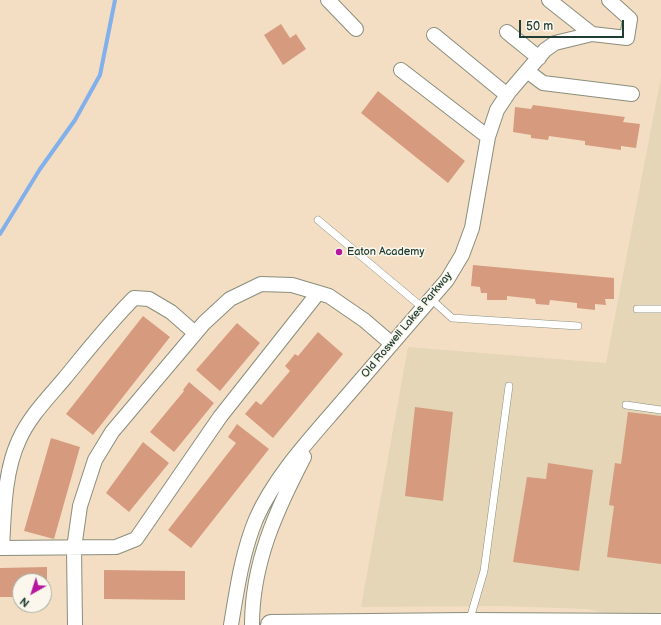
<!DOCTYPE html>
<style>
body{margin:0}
#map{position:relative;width:661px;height:625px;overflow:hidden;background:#f4dec3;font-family:"Balsamiq Sans",sans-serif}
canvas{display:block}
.north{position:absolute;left:12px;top:573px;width:40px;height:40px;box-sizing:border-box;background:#fbf7ec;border:1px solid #a3ada2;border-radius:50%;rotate:219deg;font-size:11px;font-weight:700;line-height:16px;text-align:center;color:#1f3d34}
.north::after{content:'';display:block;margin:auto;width:14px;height:18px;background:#b5179e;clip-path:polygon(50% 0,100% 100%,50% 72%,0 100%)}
.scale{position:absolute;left:519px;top:20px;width:105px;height:18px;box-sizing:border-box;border:2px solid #1f3d34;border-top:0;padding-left:5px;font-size:12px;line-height:14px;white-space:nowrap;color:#1f3d34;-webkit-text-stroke:3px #fbf7ec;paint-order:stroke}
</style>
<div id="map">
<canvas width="661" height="625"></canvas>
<div class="north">N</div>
<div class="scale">50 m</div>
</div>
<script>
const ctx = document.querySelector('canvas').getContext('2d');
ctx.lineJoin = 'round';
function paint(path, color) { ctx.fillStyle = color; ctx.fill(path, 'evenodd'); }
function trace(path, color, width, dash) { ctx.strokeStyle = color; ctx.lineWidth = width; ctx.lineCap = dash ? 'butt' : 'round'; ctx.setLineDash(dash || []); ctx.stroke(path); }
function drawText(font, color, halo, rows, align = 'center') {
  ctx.font = font + ' "Balsamiq Sans",sans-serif'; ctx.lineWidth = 3; ctx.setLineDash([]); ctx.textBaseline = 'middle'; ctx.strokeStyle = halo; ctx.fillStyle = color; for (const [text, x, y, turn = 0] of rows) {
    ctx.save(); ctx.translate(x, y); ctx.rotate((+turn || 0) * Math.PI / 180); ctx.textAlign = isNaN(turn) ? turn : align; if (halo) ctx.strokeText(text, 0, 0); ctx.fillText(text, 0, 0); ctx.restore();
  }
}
paint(new Path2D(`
 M661,77V616L612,615L588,609L501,606L361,607L408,347L606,363Z`), '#e4d6b7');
trace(new Path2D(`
 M0,234L40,169L75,120L100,75L115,0`), '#81b0eb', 4);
paint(new Path2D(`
 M281,24L290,38L296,34L306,49L283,65L264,35Z
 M378,91L465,161L448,183L361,113Z
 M533,105L625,117L623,122L640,124L636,148L621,146V150L585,145V141L549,136L548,140L531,138V135L513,132L515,107L531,109Z
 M473,265L614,278V299H605L606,305L595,304V310L577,308V303L550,300L549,305L536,304L535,299L507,296V300H487V293H481L480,287L471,286Z
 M143,316L170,337L93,435L66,414Z
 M237,323L260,343L220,391L196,370Z
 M318,332L343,354L273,438L245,414L256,401L261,405L290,371L285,366L295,354L298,356Z
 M189,382L214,403L174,452L150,432L184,391L183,390Z
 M415,407L453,412L443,501L405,496Z
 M628,412L661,416V564L607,557L614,506L609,505L615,463L621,464Z
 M237,424L269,449L191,548L168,530L236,443L228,437Z
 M51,438L80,447L54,539L24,531Z
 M143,442L169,463L129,512L106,493Z
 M548,463L593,470L579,571L513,562L527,477L546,479Z
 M47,567V596H44V581H20V597H0V568Z
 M104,570L185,571V600L104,599Z`), '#d69b7e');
const lane = new Path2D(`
 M318,220L423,308
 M431,299L452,318L578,326
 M637,309H661
 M626,405L661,410
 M469,622L484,571L509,386`);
const street = new Path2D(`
 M328,0L356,29
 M549,0L592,34
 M507,32L539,58
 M434,35L507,95
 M401,70L488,137
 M527,71L543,83L632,94
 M0,548L116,547L136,539L220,417L318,293
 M2,548C4,513 4,472 19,440C29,417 48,398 64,379C87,351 109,323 134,298L149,299L171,312L195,333
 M75,625L74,548L80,506L95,460L112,432L204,323L230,299L261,284L292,285L329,296L364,320L392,344
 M231,625C237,589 242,553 256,519C275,476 310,439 340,404C376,362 412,321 447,280L462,255L472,228L488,137L497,110L509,92L545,50L555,43L592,34L627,38L630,19L609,0
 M252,625C252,563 276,511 304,457`);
const secondary = new Path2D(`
 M271,625L469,623L661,624`);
trace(lane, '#8a8e7c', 8);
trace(street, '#8a8e7c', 16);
trace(secondary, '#8a8e7c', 22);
trace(lane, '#fff', 7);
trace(street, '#fff', 14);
trace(secondary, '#fff', 20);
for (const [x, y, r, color] of [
 [339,252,4,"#b5179e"]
]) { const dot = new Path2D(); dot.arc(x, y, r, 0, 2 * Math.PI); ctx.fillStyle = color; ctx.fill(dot); trace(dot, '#fbf7ec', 1.5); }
drawText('11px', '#1f3d34', '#fbf7ec', [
 ["Eaton Academy",347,252]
], 'left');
drawText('11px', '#1f3d34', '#fbf7ec', [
 ["Old Roswell Lakes Parkway",407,325,-50]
]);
</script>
